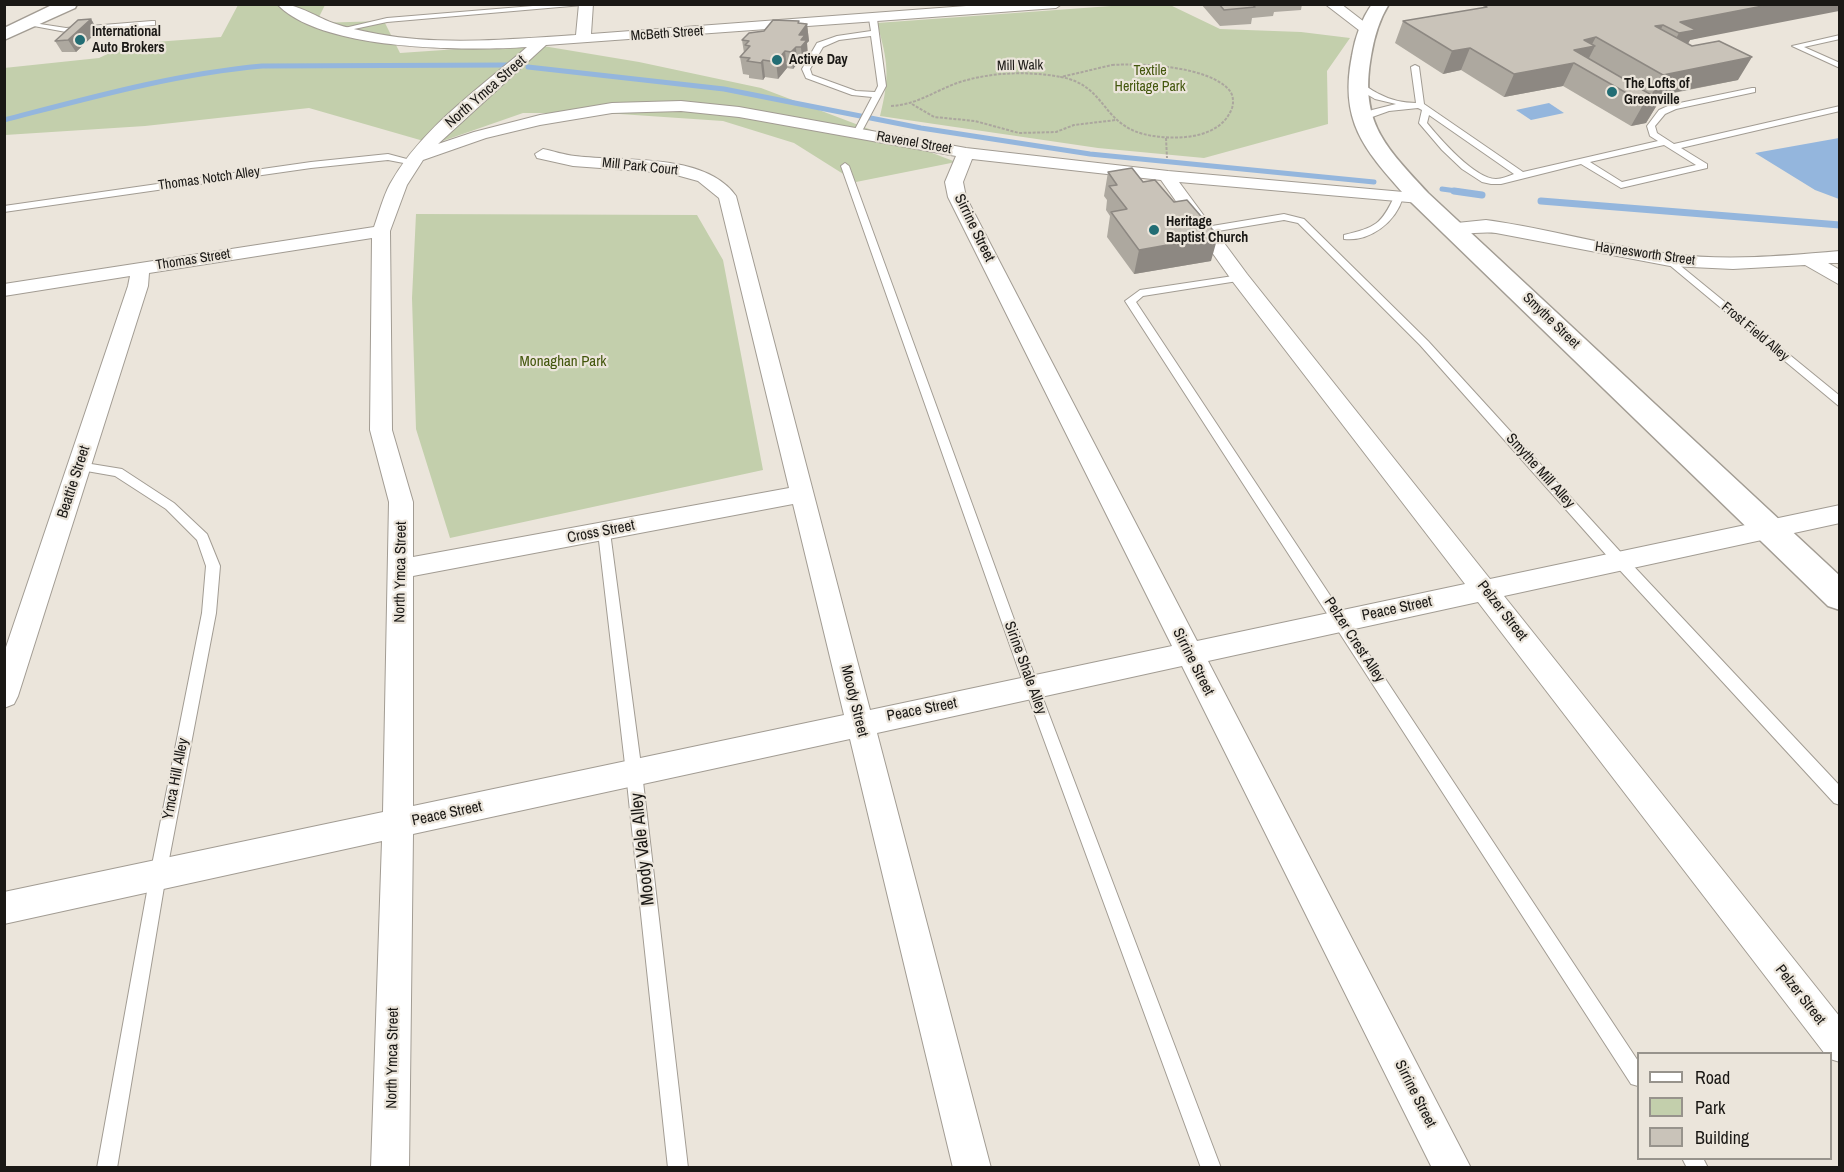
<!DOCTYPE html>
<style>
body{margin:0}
#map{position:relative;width:1844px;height:1172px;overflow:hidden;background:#ebe5db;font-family:"Archivo Narrow",sans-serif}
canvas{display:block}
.frame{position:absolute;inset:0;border:6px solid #1a1815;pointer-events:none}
.legend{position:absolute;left:1637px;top:1052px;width:195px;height:108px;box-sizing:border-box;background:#ebe5db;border:2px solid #97938c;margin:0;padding:8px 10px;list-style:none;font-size:18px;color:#1a1815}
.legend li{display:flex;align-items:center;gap:12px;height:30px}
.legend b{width:30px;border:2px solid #97938c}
</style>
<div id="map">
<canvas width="1844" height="1172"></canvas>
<div class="frame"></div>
<ul class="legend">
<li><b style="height:8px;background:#fff"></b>Road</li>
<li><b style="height:16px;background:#c3cfac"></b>Park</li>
<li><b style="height:16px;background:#c9c3b9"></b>Building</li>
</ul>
</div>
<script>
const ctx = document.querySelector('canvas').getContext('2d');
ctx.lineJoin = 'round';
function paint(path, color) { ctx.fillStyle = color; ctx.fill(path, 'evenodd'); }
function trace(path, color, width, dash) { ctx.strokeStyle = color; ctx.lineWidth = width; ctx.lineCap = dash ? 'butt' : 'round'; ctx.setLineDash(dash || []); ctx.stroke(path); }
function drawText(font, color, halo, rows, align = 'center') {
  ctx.font = font + ' "Archivo Narrow",sans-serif'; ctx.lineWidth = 4.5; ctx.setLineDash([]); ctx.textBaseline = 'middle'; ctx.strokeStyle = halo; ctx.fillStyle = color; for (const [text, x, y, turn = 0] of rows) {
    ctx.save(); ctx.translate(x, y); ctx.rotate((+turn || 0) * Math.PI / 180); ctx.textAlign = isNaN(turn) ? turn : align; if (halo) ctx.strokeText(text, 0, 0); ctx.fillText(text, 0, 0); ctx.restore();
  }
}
paint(new Path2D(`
 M1168,4L1220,29L1301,32L1350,38L1327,71L1328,124L1204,158L1098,148L880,116C890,76 888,62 877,23L1125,5Z
 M238,5H325L316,23L384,21L400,53L531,44L639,62L761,88L956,162L856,182L794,143L723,121L605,113H523L434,144L309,108L145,126L5,135L4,68L99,58L129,44L221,37Z
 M416,214L697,215L723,260L763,470L450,538L416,429L412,298Z`), '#c3cfac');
paint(new Path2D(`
 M1549,103L1564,113L1531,120L1516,110Z
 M1839,138V199L1815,190L1755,153Z`), '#94b6dd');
trace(new Path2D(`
 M528,67L724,89L921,128L1090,154L1374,182
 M4,120C89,98 174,74 262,66L509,65
 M1442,189L1464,192`), '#94b6dd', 5);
trace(new Path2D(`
 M1454,191L1482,195
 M1541,201L1840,225`), '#94b6dd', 7);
const service = new Path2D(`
 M557,4H594L387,22L340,32L336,30L387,18Z
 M873,17L877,19L886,86L861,133L857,136L853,133L872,97L852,95L806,78L802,69L817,43L837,36L871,31L869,19ZM871,36L878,86L875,92L856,91L812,75L810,69L823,47L839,40Z
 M152,21H155V25L66,32L23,24L27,22L66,28Z
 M1840,35V39L1804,47L1840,63V68L1792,46Z
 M1415,65L1419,67L1424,104L1523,172L1658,141L1650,136L1647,126L1659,110L1670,105L1752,88H1755V92L1676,109L1665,114L1655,126L1657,133L1674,144L1840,106V111L1681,148L1707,164V168L1621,188L1581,164L1501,184H1491L1482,182L1462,169L1442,150L1419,123L1422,110L1418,108L1389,111L1361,121L1357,118L1372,110L1396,104L1375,99L1353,86V82C1363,82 1370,90 1379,94C1390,100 1404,103 1416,103L1411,67ZM1429,115L1514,174C1508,176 1502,179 1496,179C1475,179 1440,139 1427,123ZM1664,145L1696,165L1622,182L1590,162Z
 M388,154L418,162L414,165L388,160L311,168L4,212V206L311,162Z
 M845,163L849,166L1039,688L1221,1168H1201L1025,688L841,166Z
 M1395,195L1403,197C1396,222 1370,242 1344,239V235C1376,227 1381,225 1395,195Z
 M1284,214L1304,219L1428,341L1626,558L1840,786V805L1834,803L1616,566L1420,345L1298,223L1284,220L1206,233L1201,230L1206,227Z
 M1671,258L1840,396V407L1667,263L1666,261Z
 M1240,275L1245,278L1244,280L1143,296L1136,302L1638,1061V1086L1631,1084L1125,301L1140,290Z
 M79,462L122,469L174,503L207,534L220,566L216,613L166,875L117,1168H97L150,875L202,613L206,566L197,540L166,509L115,476L75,469L73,466Z
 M604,527L610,532L642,773L688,1168H668L626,773L598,532Z
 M1682,1158H1703L1708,1168H1687Z`);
const minor = new Path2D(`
 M277,4C299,4 312,15 333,23C347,28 362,31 378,34C443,46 510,39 576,35L579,4H593L591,34L993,4H1062L1056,8L546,45L438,144L474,132L540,115L612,103L681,101L739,107L966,148L1168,171L1426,194L1429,198L1426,202L1420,203L1179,182L1247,274L1490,579L1840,505V523L1504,596L1840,1017V1062L1830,1059V1054H1825L1478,602L1208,661L1471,1168H1432L1182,666L877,733L991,1168H953L850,739L413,834L409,1168H371L382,841L4,924V892L383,812L389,502L370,430L372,238L149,273L148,286L18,696L14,704L4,708V653L128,286L130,276L4,296V284L374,227C379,213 383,197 390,184C421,128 480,88 527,47C466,51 321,51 277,4ZM681,111L739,117L956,156L945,182L948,197L1172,646L870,710L736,196C705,152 622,162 575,156C564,155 553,151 543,149L535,154L537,158L573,166L669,173L698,181L719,198L789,488L413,557V502L392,430L390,231L407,185L423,160L486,138L540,125L612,113ZM972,159L1161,180L1233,282L1465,584L1197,641L966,197L963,182ZM793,504L844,715L413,806V576Z
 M1325,4H1341L1376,31L1369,35L1364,34Z
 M1486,220C1548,228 1608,247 1670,254C1727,261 1783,256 1840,251V263H1828L1840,270V285L1805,265L1733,269L1670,266L1496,233C1480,231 1462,236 1447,232L1444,228L1447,224Z`);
const tertiary = new Path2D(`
 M1372,4H1389C1379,20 1374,38 1371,56C1359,123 1386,147 1428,193L1840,576V610L1828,606L1412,203C1369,154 1338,126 1352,56C1355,38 1361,20 1372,4Z`);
const secondary = new Path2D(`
 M54,4H77L75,8L4,40V28Z`);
trace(service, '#a29c93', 2);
trace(minor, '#a29c93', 2);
trace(tertiary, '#a29c93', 3);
trace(secondary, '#a29c93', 3);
trace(new Path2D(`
 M1112,65C1141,63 1210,66 1230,91C1233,95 1234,102 1232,108C1221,138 1181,140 1153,136C1100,128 1109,86 1061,77Z
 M912,104L934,117L975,121L1019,133L1056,132L1074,125L1116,120
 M891,106C917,105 936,90 960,82C992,72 1028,71 1061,77
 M1166,138L1167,158`), '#aba69e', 2, [3, 1.5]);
paint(service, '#fff');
paint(minor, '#fff');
paint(tertiary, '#fff');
paint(secondary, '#fff');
paint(new Path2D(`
 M1201,4H1302L1301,10L1274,12L1273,16L1252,18L1251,24L1220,26Z
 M1839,4L1690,40L1688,44L1738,80L1654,97L1660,100L1646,123L1631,126L1563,86L1504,97L1461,70L1443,74L1395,43L1403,21L1483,8L1484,5Z
 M91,19L98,31L76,52H62L55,41Z
 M799,23L807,24L809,41L807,43L808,58L803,65L797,64L793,69L787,68L778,79L765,77L763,80L749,78V75L743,74L740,57L744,53L742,40L764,31Z
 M1108,172L1143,182L1211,261L1134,274L1107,237L1110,216L1106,210L1107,200L1104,196Z`), '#ada89f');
paint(new Path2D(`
 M1773,4H1839V11L1690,40L1683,52L1667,55L1679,33L1680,22Z
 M91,19L98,31L76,52L68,40Z
 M799,21L800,33L807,24L809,41L807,43L808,58L803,65L798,23Z
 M1663,25L1652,47L1655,26Z
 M1596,37L1591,46H1595L1584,68L1574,63L1563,86L1504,97L1514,74L1574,50L1584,40Z
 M796,47L797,64L793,69L791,52Z
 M1470,48L1461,70L1443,74L1452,51Z
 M785,51L787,68L778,79L776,62Z
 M1752,57L1738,80L1650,97L1663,75Z
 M763,60L765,77L763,80L761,63Z
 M1660,100L1646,123L1631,126L1644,103Z
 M1218,236L1211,261L1134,274L1139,250Z`), '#8d8882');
const building = new Path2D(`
 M1219,4H1252L1255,7L1224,10Z
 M1488,4H1773L1680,22L1696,30L1679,33L1663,25L1655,26L1692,46L1719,41L1752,57L1663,75L1596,37L1584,40L1595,46L1574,50L1660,100L1644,103L1574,63L1514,74L1470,48L1452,51L1403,21L1487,7L1484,5Z
 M91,19L68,40L55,41L78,20Z
 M773,20L799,21L798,23L807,24L799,35H805L801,40H807L801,47H796L791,52L785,51L776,62L763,60L761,63L747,61L750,58L740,57L750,46L745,45L749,41L742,40L749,33L764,31Z
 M1132,168L1143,182L1155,180L1174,202L1187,200L1218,236L1139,250L1111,212L1127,209L1109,186L1117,185L1108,172Z`);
paint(building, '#c9c3b9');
trace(building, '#8d8882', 1.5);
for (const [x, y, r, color] of [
 [80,40,6,"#226d74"],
 [777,60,6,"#226d74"],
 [1612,92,6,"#226d74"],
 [1154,230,6,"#226d74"]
]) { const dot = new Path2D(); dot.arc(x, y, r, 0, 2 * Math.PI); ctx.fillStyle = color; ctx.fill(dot); trace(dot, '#ebe5db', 2); }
drawText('bold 14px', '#1a1815', '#ebe5db', [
 ["International",92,32],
 ["Auto Brokers",92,48],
 ["Active Day",789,60],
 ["The Lofts of",1624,84],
 ["Greenville",1624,100],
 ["Heritage",1166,222],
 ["Baptist Church",1166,238]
], 'left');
drawText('14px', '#1a1815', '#ebe5db', [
 ["McBeth Street",667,34,-4],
 ["Mill Walk",1020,66,-1],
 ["Ravenel Street",914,143,10],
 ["Mill Park Court",640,167,6],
 ["Thomas Notch Alley",209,179,-8],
 ["Haynesworth Street",1645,254,8],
 ["Thomas Street",193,260,-9],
 ["Smythe Street",1551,321,44],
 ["Frost Field Alley",1755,332,40]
]);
drawText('14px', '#43560c', '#ebe5db', [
 ["Textile",1150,71],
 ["Heritage Park",1150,87]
]);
drawText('15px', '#1a1815', '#ebe5db', [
 ["North Ymca Street",486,92,-41],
 ["Sirrine Street",974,228,64],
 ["Smythe Mill Alley",1540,471,48],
 ["Beattie Street",74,482,-72],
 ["Cross Street",601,532,-11],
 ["North Ymca Street",401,572,-89],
 ["Peace Street",1397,609,-12],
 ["Pelzer Street",1502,611,52],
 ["Pelzer Crest Alley",1354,640,57],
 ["Sirrine Street",1193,662,63],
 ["Sirine Shale Alley",1025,668,70],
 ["Moody Street",854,701,76],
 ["Peace Street",922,710,-11],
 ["Ymca Hill Alley",176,779,-79],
 ["Peace Street",447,814,-12],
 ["Pelzer Street",1800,995,52],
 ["North Ymca Street",393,1058,-89],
 ["Sirrine Street",1415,1094,63]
]);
drawText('15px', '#43560c', '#ebe5db', [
 ["Monaghan Park",563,362]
]);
drawText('18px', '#1a1815', '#ebe5db', [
 ["Moody Vale Alley",643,849,-96]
]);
</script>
